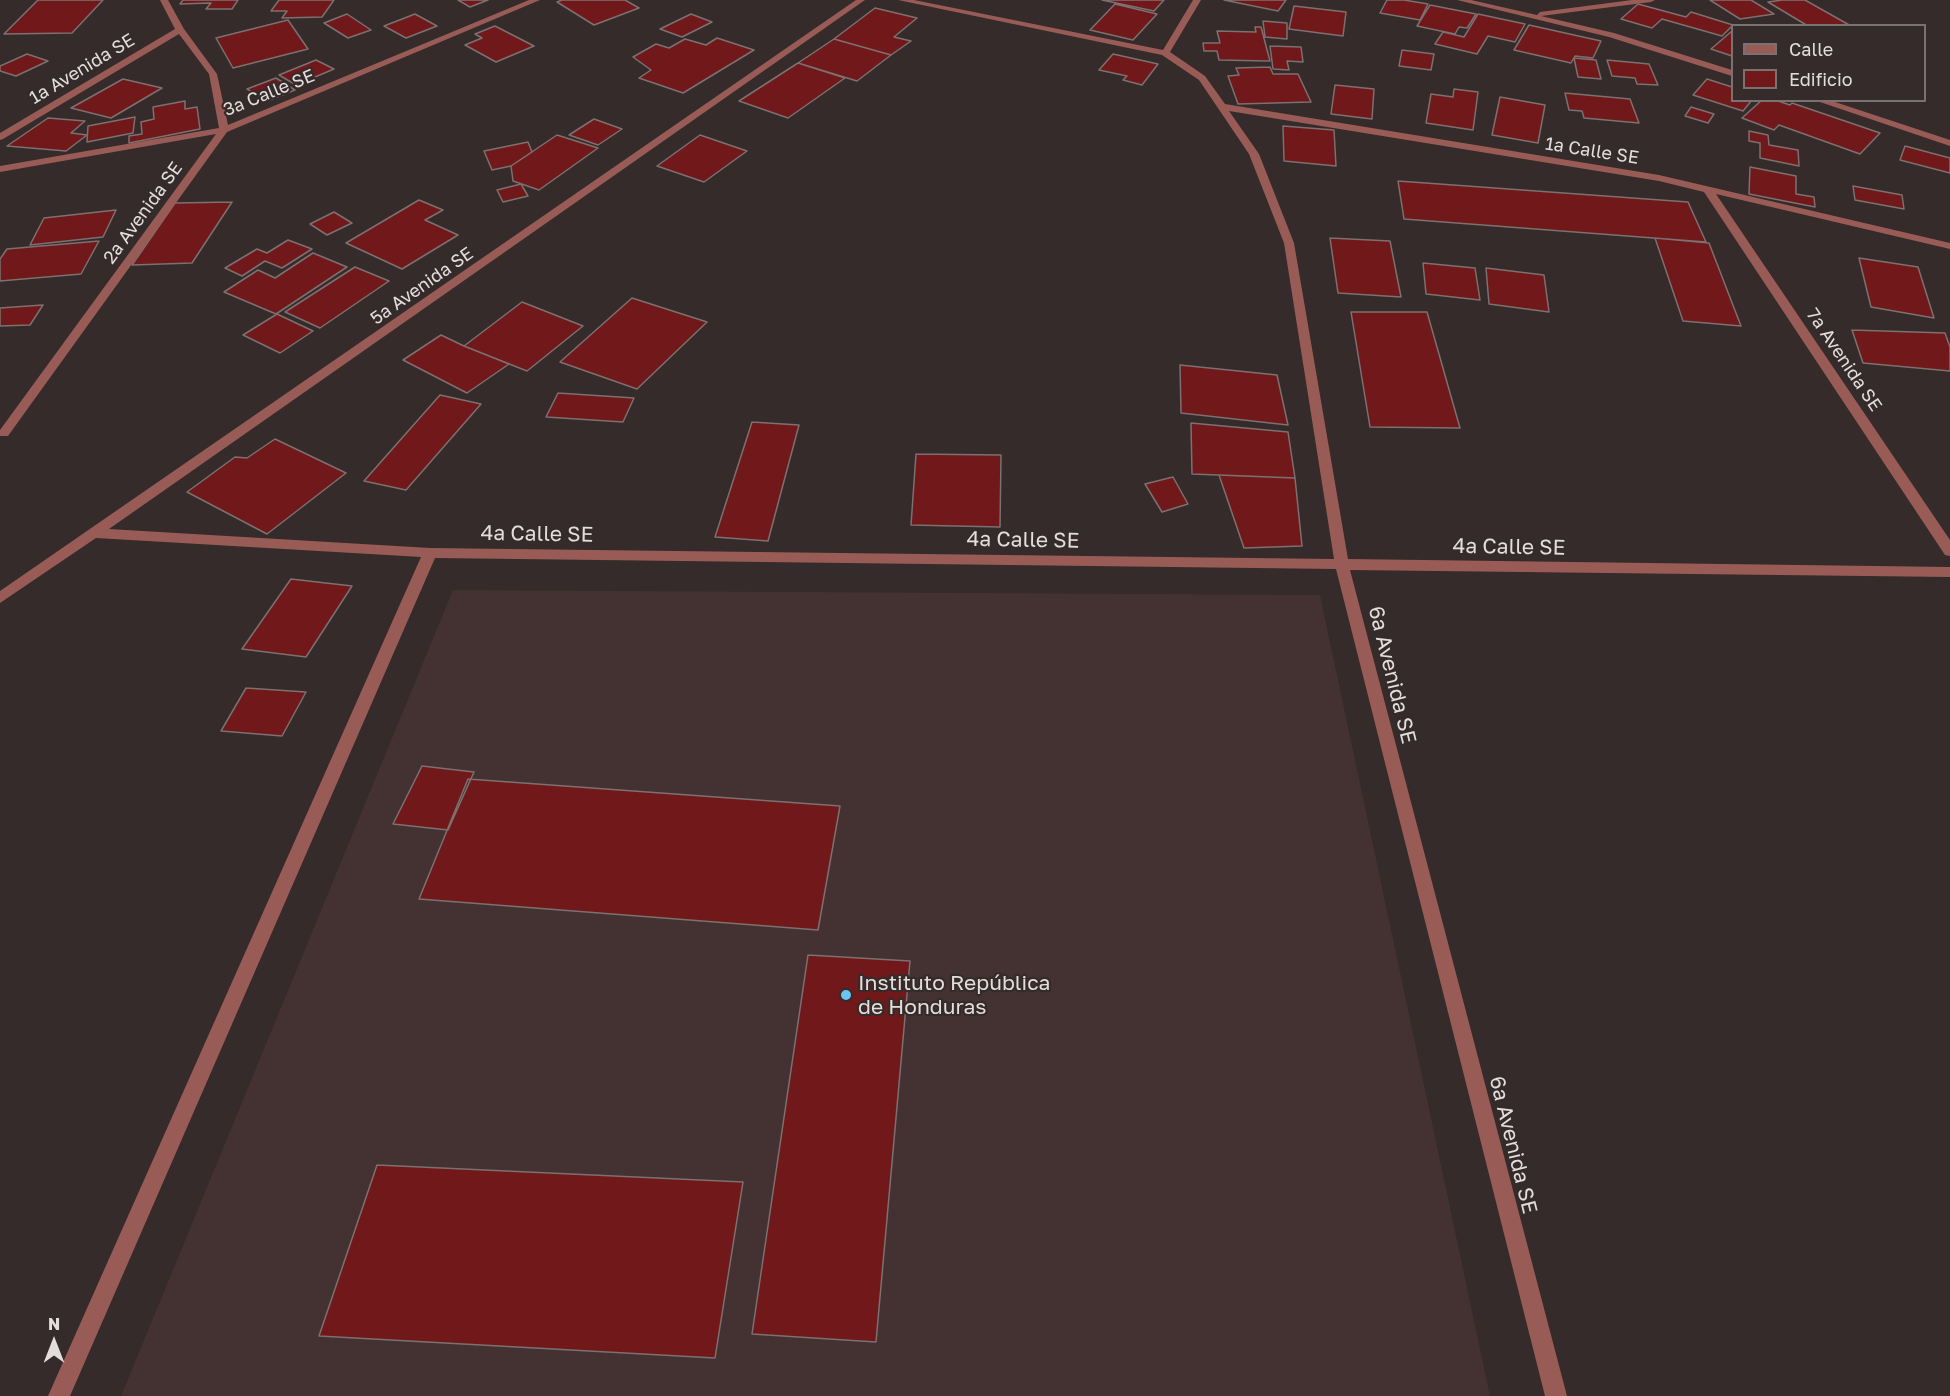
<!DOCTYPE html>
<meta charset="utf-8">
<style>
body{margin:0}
#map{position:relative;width:1950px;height:1396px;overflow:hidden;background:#342b2a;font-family:"Golos Text",sans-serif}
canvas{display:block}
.legend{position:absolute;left:1731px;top:24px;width:195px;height:78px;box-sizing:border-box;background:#342b2a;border:2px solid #7a7271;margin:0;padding:8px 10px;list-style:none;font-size:18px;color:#e3dddc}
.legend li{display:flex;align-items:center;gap:12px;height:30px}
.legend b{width:30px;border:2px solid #7a7271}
.north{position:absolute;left:24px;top:1312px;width:60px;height:60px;-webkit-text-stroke:4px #342b2a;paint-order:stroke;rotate:0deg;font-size:16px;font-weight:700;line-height:24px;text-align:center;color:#e3dddc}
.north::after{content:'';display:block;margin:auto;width:21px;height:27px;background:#e3dddc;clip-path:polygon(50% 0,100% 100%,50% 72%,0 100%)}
</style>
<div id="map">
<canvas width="1950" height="1396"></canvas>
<ul class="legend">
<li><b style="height:8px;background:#995b56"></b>Calle</li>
<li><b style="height:16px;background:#71181a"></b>Edificio</li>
</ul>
<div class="north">N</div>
</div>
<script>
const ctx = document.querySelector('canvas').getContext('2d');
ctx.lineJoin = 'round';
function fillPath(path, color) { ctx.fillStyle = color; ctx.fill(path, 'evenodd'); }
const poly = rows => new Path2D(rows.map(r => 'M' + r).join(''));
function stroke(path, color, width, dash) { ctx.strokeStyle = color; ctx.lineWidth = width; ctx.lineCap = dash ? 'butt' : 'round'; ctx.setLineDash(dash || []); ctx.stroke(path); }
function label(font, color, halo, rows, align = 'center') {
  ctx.font = font + ' "Golos Text",sans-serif'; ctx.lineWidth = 4.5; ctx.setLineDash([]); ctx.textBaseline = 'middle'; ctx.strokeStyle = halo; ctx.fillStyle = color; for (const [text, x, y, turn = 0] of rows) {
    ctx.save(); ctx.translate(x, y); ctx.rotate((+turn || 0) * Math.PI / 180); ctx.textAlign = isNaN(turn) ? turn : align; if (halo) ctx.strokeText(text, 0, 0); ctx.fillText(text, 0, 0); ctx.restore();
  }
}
const built = poly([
 [453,590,1320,595,1490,1396,121,1396]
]);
const building = poly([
 [38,0,103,0,72,33,4,34,38,0],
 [183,0,238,0,232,9,206,9,211,3,180,4,183,0],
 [279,0,334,0,322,17,282,18,287,11,271,11,279,0],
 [458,0,488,0,470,7,458,0],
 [562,0,625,0,639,8,594,25,557,2,562,0],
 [1102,0,1164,0,1154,11,1102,0],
 [1224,0,1286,0,1278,11,1224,0],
 [1387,0,1404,0,1428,4,1420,20,1380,13,1387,0],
 [1710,0,1751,0,1774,14,1740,19,1710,0],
 [1782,0,1805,0,1851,26,1808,26,1768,2,1782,0],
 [1115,4,1157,14,1133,40,1090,30,1115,4],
 [1638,4,1686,17,1691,12,1733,25,1722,36,1662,19,1652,28,1621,19,1638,4],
 [1430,5,1476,14,1467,28,1459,27,1455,34,1417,26,1430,5],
 [1294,6,1346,12,1343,36,1289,29,1294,6],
 [875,8,917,18,894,37,911,41,891,55,834,39,875,8],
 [347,14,371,30,348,38,324,23,347,14],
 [415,14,437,26,406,38,384,26,415,14],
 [691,14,712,22,682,37,660,29,691,14],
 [1478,14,1525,24,1515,42,1488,36,1477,54,1435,44,1443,32,1464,37,1478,14],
 [288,20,308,49,233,68,216,38,288,20],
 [1263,21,1287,23,1287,39,1265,37,1263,21],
 [1529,25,1601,41,1593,58,1575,56,1571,63,1514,50,1529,25],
 [495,26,534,46,496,62,465,45,482,38,475,34,495,26],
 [1255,27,1261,27,1270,61,1219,60,1217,51,1204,51,1203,43,1220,43,1217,31,1256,32,1255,27],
 [1732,31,1732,56,1711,49,1732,31],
 [717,38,754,50,683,93,639,78,651,70,633,57,656,44,669,48,685,39,706,45,717,38],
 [834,39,891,55,857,81,798,63,834,39],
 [1270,46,1301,47,1303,62,1287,61,1289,70,1273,69,1270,46],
 [1402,50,1434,54,1431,70,1399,66,1402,50],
 [27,54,48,61,16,76,0,71,0,66,27,54],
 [1113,54,1158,64,1142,85,1123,80,1127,76,1099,70,1113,54],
 [1574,58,1596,60,1601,79,1578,77,1574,58],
 [316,60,334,69,296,85,279,75,316,60],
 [1607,60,1649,64,1658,85,1637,84,1635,78,1612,76,1607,60],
 [798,63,845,78,788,118,739,101,798,63],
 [1270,67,1273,74,1298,74,1311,102,1238,104,1228,76,1239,75,1236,68,1270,67],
 [276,78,295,90,267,101,247,89,276,78],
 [123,79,162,88,111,118,71,108,123,79],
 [1707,79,1732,87,1732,100,1752,100,1743,111,1693,95,1707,79],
 [1335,85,1374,89,1372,119,1331,114,1335,85],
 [1454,89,1478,92,1473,130,1426,123,1431,94,1453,97,1454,89],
 [1565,93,1630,99,1639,123,1584,118,1582,111,1569,110,1565,93],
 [1500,97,1545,105,1538,143,1492,135,1500,97],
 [1762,100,1775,100,1790,105,1792,103,1880,133,1860,154,1779,125,1774,130,1742,118,1762,100],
 [185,101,185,109,197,107,200,129,129,143,129,136,142,134,141,122,154,119,153,107,185,101],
 [1691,107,1714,114,1708,123,1685,116,1691,107],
 [135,117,133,133,87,142,88,126,135,117],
 [48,118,85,121,71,133,87,135,66,151,7,146,48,118],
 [594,119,622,129,598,145,569,135,594,119],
 [1283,126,1334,130,1336,166,1284,161,1283,126],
 [1749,131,1768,135,1769,145,1798,150,1799,166,1760,158,1760,143,1749,141,1749,131],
 [557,135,598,148,539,190,513,181,511,166,557,135],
 [700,135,747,151,704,182,657,166,700,135],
 [528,142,532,152,511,166,492,170,484,151,528,142],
 [1905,146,1950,158,1950,173,1900,160,1905,146],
 [1750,167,1796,176,1796,194,1814,197,1815,207,1749,194,1750,167],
 [1398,181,1688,202,1706,242,1404,219,1398,181],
 [521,184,528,196,503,202,497,190,521,184],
 [1853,186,1902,195,1904,209,1855,200,1853,186],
 [419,200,443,210,425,220,458,235,402,269,346,243,419,200],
 [232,202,192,263,132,265,175,203,232,202],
 [116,210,103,237,30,245,44,218,116,210],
 [334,212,352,223,327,235,310,224,334,212],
 [1330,238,1390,241,1401,297,1338,293,1330,238],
 [1655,238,1709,243,1741,326,1683,321,1655,238],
 [288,240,312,249,282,268,265,261,242,276,225,268,257,249,267,253,288,240],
 [99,241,81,274,0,281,0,259,7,249,99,241],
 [313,253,347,267,276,314,224,292,258,270,275,278,313,253],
 [1859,258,1918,267,1934,318,1871,307,1859,258],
 [1423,263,1475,268,1480,300,1426,294,1423,263],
 [355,267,389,281,320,328,285,312,355,267],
 [1486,268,1544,275,1549,312,1489,304,1486,268],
 [632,298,707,322,637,389,560,362,632,298],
 [522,302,583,326,527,371,464,346,522,302],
 [43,305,30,325,0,326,0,308,43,305],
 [1351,312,1427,312,1460,428,1370,427,1351,312],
 [277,314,313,331,280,353,243,335,277,314],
 [1852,330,1945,333,1950,347,1950,371,1863,363,1852,330],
 [441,335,464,346,509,364,467,393,403,360,441,335],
 [1180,365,1277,375,1288,425,1181,413,1180,365],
 [558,393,634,398,623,422,546,417,558,393],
 [440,395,481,404,406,490,364,481,440,395],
 [752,422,799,425,768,541,715,537,752,422],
 [1191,423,1288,432,1295,478,1192,474,1191,423],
 [275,439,346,473,267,534,187,492,235,457,247,458,275,439],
 [916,454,1001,455,1000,527,911,525,916,454],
 [1219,475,1295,478,1302,546,1244,548,1219,475],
 [1173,477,1188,504,1162,512,1145,484,1173,477],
 [291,579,352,586,306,657,242,649,291,579],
 [246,688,306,692,282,736,221,731,246,688],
 [422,766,474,772,448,830,393,824,422,766],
 [468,779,840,806,818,930,419,899,468,779],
 [808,955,910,961,876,1342,752,1334,808,955],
 [377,1165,743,1182,715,1358,319,1336,377,1165]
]);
const minor = poly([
 [160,0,168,0,184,29,217,74,228,125,529,0,540,0,227,132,8,436,0,436,0,430,216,134,0,172,0,166,219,128,209,74,179,34,3,139,0,140,0,133,175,29,160,0],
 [856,0,865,0,109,529,430,548,1334,559,1284,243,1249,154,1199,80,1162,55,898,0,914,0,1163,50,1193,0,1201,0,1170,52,1205,76,1225,104,1659,175,1950,243,1950,249,1716,194,1950,540,1950,556,1945,555,1704,192,1659,181,1229,111,1259,154,1294,243,1348,559,1950,567,1950,577,1350,570,1567,1396,1545,1396,1336,569,435,558,70,1396,48,1396,421,557,96,538,0,603,0,591,856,0],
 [1457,0,1471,0,1537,15,1540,12,1632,0,1655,0,1651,2,1541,16,1614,33,1732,70,1732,76,1609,37,1457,0],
 [1814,100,1829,100,1950,140,1950,146,1814,100]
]);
const markers = [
 [846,995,6,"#6cc3f2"]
];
const farStreetnames = [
 ["1a Avenida SE",82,69,-31],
 ["3a Calle SE",269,93,-22],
 ["1a Calle SE",1592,151,9],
 ["2a Avenida SE",143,213,-54],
 ["5a Avenida SE",422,286,-35],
 ["7a Avenida SE",1844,360,56]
];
const streetNames = [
 ["4a Calle SE",537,534,1],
 ["4a Calle SE",1023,540,1],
 ["4a Calle SE",1509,547,1],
 ["6a Avenida SE",1392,675,76],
 ["6a Avenida SE",1513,1145,76]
];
const poiNames = [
 ["Instituto República",858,983],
 ["de Honduras",858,1007]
];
fillPath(built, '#433231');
fillPath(building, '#71181a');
stroke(building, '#7c7170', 1.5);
fillPath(minor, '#995b56');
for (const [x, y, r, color] of markers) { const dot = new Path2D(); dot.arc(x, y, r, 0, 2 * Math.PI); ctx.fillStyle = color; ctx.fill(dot); stroke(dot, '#342b2a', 2); }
label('18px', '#e3dddc', '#342b2a', farStreetnames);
label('21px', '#e3dddc', '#342b2a', streetNames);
label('21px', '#e3dddc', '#342b2a', poiNames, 'left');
</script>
